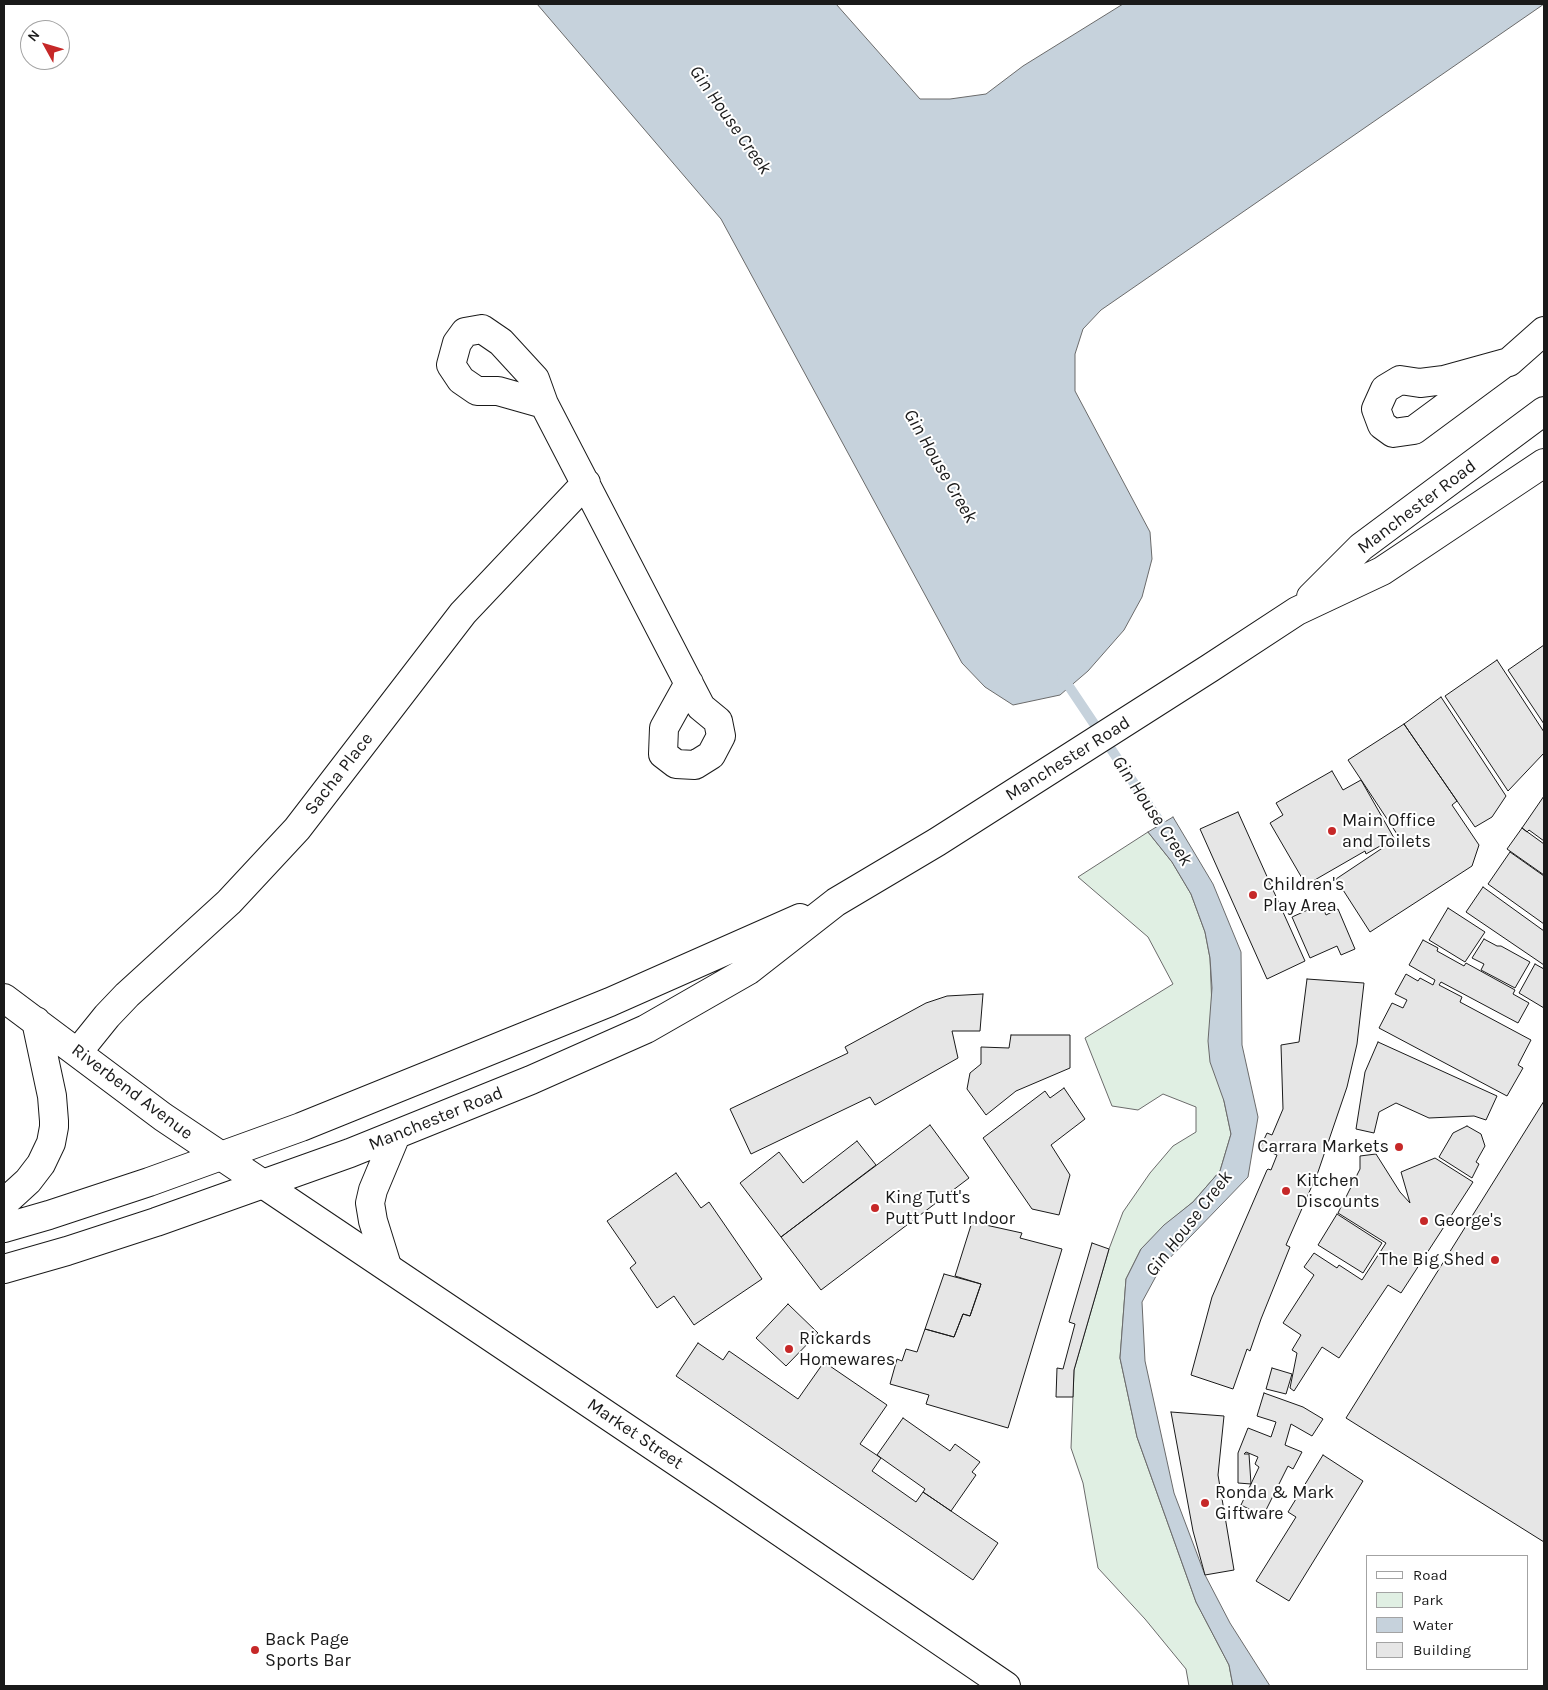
<!DOCTYPE html>
<style>
body{margin:0}
#map{position:relative;width:1548px;height:1690px;overflow:hidden;background:#fff;font-family:Karla,sans-serif}
canvas{display:block}
.frame{position:absolute;inset:0;border:5px solid #1a1a1a;pointer-events:none}
.legend{position:absolute;left:1366px;top:1555px;width:162px;height:115px;box-sizing:border-box;background:#fff;border:1px solid #a3a3a3;margin:0;padding:6px 9px;list-style:none;font-size:15px;color:#1a1a1a}
.legend li{display:flex;align-items:center;gap:10px;height:25px}
.legend b{width:25px;border:1px solid #a3a3a3}
.north{position:absolute;left:20px;top:20px;width:50px;height:50px;box-sizing:border-box;background:#fff;border:1px solid #a3a3a3;border-radius:50%;rotate:309deg;font-size:14px;font-weight:700;line-height:20px;text-align:center;color:#1a1a1a}
.north::after{content:'';display:block;margin:auto;width:18px;height:22px;background:#c62828;clip-path:polygon(50% 0,100% 100%,50% 72%,0 100%)}
</style>
<div id="map">
<canvas width="1548" height="1690"></canvas>
<div class="frame"></div>
<ul class="legend">
<li><b style="height:6px;background:#fff"></b>Road</li>
<li><b style="height:14px;background:#e0efe3"></b>Park</li>
<li><b style="height:14px;background:#c6d2dc"></b>Water</li>
<li><b style="height:14px;background:#e6e6e6"></b>Building</li>
</ul>
<div class="north">N</div>
</div>
<script>
const ctx = document.querySelector('canvas').getContext('2d');
ctx.lineJoin = 'round';
function fillPath(path, color) { ctx.fillStyle = color; ctx.fill(path, 'evenodd'); }
const poly = rows => new Path2D(rows.map(r => 'M' + r).join(''));
function stroke(path, color, width, dash) { ctx.strokeStyle = color; ctx.lineWidth = width; ctx.lineCap = dash ? 'butt' : 'round'; ctx.setLineDash(dash || []); ctx.stroke(path); }
function label(font, color, halo, rows, align = 'center') {
  ctx.font = font + ' Karla,sans-serif'; ctx.lineWidth = 4; ctx.setLineDash([]); ctx.textBaseline = 'middle'; ctx.strokeStyle = halo; ctx.fillStyle = color; for (const [text, x, y, turn = 0] of rows) {
    ctx.save(); ctx.translate(x, y); ctx.rotate((+turn || 0) * Math.PI / 180); ctx.textAlign = isNaN(turn) ? turn : align; if (halo) ctx.strokeText(text, 0, 0); ctx.fillText(text, 0, 0); ctx.restore();
  }
}
const green = poly([
 [1148,832,1172,862,1191,894,1205,932,1210,958,1212,1008,1224,1101,1231,1134,1220,1171,1193,1202,1165,1225,1141,1249,1126,1279,1120,1358,1137,1437,1196,1602,1229,1665,1233,1686,1189,1686,1186,1669,1145,1619,1098,1568,1083,1483,1071,1448,1074,1370,1109,1249,1123,1212,1150,1173,1173,1146,1196,1132,1196,1107,1163,1094,1138,1110,1112,1106,1085,1038,1173,984,1148,937,1078,877,1148,832]
]);
const water = poly([
 [537,4,836,4,920,99,950,99,986,94,1023,66,1123,4,1544,4,1101,310,1083,329,1075,354,1075,391,1150,532,1152,559,1142,597,1124,630,1088,671,1060,695,1013,705,985,687,962,663,721,219,537,4],
 [1173,817,1213,884,1241,952,1242,1045,1258,1117,1248,1177,1161,1267,1142,1302,1145,1361,1174,1493,1205,1575,1230,1623,1270,1686,1233,1686,1229,1665,1196,1602,1137,1437,1120,1358,1126,1279,1141,1249,1164,1225,1193,1202,1220,1171,1231,1134,1224,1101,1210,1062,1208,1041,1212,988,1210,958,1205,932,1191,894,1172,862,1148,832,1173,817]
]);
const stream = poly([
 [1062,676,1168,834]
]);
const building = poly([
 [1544,645,1544,724,1508,670,1544,645],
 [1497,660,1544,732,1544,753,1508,791,1445,696,1497,660],
 [1441,697,1506,796,1492,817,1475,827,1404,724,1441,697],
 [1404,724,1457,801,1452,805,1479,845,1472,866,1370,932,1336,879,1399,837,1348,760,1404,724],
 [1332,771,1343,790,1361,780,1394,838,1366,854,1365,851,1306,885,1270,823,1283,815,1276,803,1332,771],
 [1544,796,1544,841,1529,830,1527,832,1522,828,1544,796],
 [1238,812,1305,961,1267,979,1200,829,1238,812],
 [1522,828,1544,844,1544,875,1507,849,1522,828],
 [1510,852,1544,876,1544,924,1488,884,1510,852],
 [1483,887,1544,931,1544,965,1466,912,1483,887],
 [1321,904,1326,915,1338,909,1355,949,1341,955,1337,946,1310,958,1292,917,1321,904],
 [1448,908,1485,932,1465,962,1429,940,1448,908],
 [1484,939,1497,946,1501,946,1530,962,1515,988,1481,970,1484,964,1472,958,1484,939],
 [1423,940,1438,948,1437,951,1464,966,1466,963,1515,990,1513,994,1529,1003,1518,1023,1441,982,1439,985,1462,997,1460,1002,1531,1040,1518,1065,1523,1068,1507,1096,1379,1028,1392,1003,1403,1008,1407,1000,1395,994,1406,974,1418,981,1420,978,1433,985,1435,980,1409,965,1423,940],
 [1535,964,1544,969,1544,1008,1519,993,1535,964],
 [1307,979,1364,983,1357,1044,1347,1087,1318,1172,1286,1245,1290,1247,1261,1319,1250,1351,1247,1349,1233,1389,1191,1375,1212,1297,1267,1170,1268,1169,1271,1170,1277,1155,1260,1148,1267,1133,1272,1135,1283,1109,1281,1045,1299,1042,1307,979],
 [983,994,980,1031,952,1031,958,1058,875,1105,870,1097,751,1154,730,1109,848,1053,845,1047,926,1003,947,996,983,994],
 [1011,1035,1070,1035,1070,1068,1016,1091,986,1115,967,1089,970,1073,981,1064,981,1047,1009,1048,1011,1035],
 [1378,1042,1497,1096,1486,1120,1474,1116,1429,1118,1396,1103,1379,1112,1374,1133,1356,1129,1365,1072,1378,1042],
 [1064,1088,1085,1119,1051,1145,1070,1175,1059,1215,1032,1209,983,1138,1045,1091,1050,1098,1064,1088],
 [1544,1101,1544,1542,1346,1418,1544,1101],
 [930,1125,969,1178,821,1290,781,1237,930,1125],
 [1467,1126,1481,1134,1485,1146,1476,1162,1479,1164,1472,1178,1439,1157,1453,1133,1467,1126],
 [857,1141,876,1165,781,1237,740,1183,779,1152,803,1183,857,1141],
 [1376,1154,1400,1192,1410,1203,1401,1172,1435,1158,1473,1182,1401,1293,1388,1285,1339,1358,1322,1347,1294,1391,1290,1388,1297,1353,1292,1350,1301,1335,1283,1323,1314,1275,1304,1267,1314,1253,1337,1268,1339,1265,1362,1280,1386,1243,1338,1213,1360,1169,1360,1156,1376,1154],
 [676,1173,701,1208,709,1202,762,1279,694,1325,674,1296,657,1308,630,1268,636,1263,607,1221,676,1173],
 [1337,1214,1382,1243,1363,1273,1318,1245,1337,1214],
 [972,1222,1022,1233,1020,1238,1062,1249,1008,1428,926,1404,929,1395,890,1384,897,1359,902,1361,906,1349,917,1352,925,1329,954,1337,963,1314,970,1316,981,1284,955,1276,972,1222],
 [1092,1243,1109,1249,1074,1370,1073,1397,1056,1397,1057,1368,1063,1369,1075,1324,1069,1322,1092,1243],
 [944,1274,981,1284,970,1316,963,1314,954,1337,925,1329,944,1274],
 [788,1304,818,1333,786,1366,756,1338,788,1304],
 [698,1343,723,1360,729,1351,798,1399,824,1362,887,1405,860,1444,881,1458,872,1471,916,1502,923,1492,998,1543,973,1580,676,1376,698,1343],
 [1272,1368,1292,1374,1286,1394,1266,1389,1272,1368],
 [1264,1393,1303,1407,1323,1419,1312,1436,1291,1424,1285,1445,1302,1452,1293,1469,1288,1466,1263,1516,1241,1505,1259,1467,1255,1464,1258,1457,1246,1452,1244,1454,1249,1454,1251,1484,1238,1483,1238,1453,1248,1428,1271,1437,1276,1422,1257,1416,1264,1393],
 [1171,1412,1224,1416,1218,1475,1234,1570,1205,1575,1193,1531,1171,1412],
 [903,1418,950,1451,955,1444,980,1462,972,1472,976,1475,951,1511,923,1492,925,1489,877,1455,903,1418],
 [1323,1455,1363,1481,1289,1601,1256,1581,1296,1517,1288,1512,1323,1455]
]);
const minor = poly([
 [482,329,501,342,535,379,544,404,498,391,477,391,461,380,451,365,457,343,465,332,482,329],
 [1502,365,1414,430,1393,433,1382,425,1376,409,1385,389,1400,380,1420,383,1444,380,1509,362,1544,331],
 [544,404,701,707,718,721,721,736,711,755,695,765,676,764,663,754,664,728,689,683],
 [78,1052,107,1016,127,995,229,902,297,829,463,613,586,483],
 [263,1184,723,1493,1006,1686]
]);
const tertiary = poly([
 [1311,597,1361,547,1544,411],
 [4,998,163,1117,263,1184],
 [4,1203,28,1181,41,1164,51,1143,54,1127,54,1121,52,1096,36,1021],
 [4,1228,49,1215,149,1182,301,1127,610,1002,800,918],
 [387,1266,373,1221,370,1203,373,1190,396,1135],
 [4,1269,67,1251,156,1222,350,1153,531,1080,646,1029,749,970,836,902,937,842,1210,668,1297,611,1382,571,1544,463]
]);
const markers = [
 [1332,831,5,"#c62828"],
 [1253,895,5,"#c62828"],
 [1399,1147,5,"#c62828"],
 [1286,1191,5,"#c62828"],
 [875,1208,5,"#c62828"],
 [1424,1221,5,"#c62828"],
 [1495,1260,5,"#c62828"],
 [789,1349,5,"#c62828"],
 [1205,1503,5,"#c62828"],
 [255,1650,5,"#c62828"]
];
const streetNames = [
 ["Manchester Road",1417,507,-37],
 ["Manchester Road",1068,759,-32],
 ["Sacha Place",339,774,-52],
 ["Riverbend Avenue",132,1092,37],
 ["Manchester Road",436,1119,-22],
 ["Market Street",635,1434,34]
];
const poiNames = [
 ["Main Office",1342,821],
 ["and Toilets",1342,842],
 ["Children's",1263,885],
 ["Play Area",1263,906],
 ["Carrara Markets",1389,1147,"right"],
 ["Kitchen",1296,1181],
 ["Discounts",1296,1202],
 ["King Tutt's",885,1198],
 ["Putt Putt Indoor",885,1219],
 ["George's",1434,1221],
 ["The Big Shed",1485,1260,"right"],
 ["Rickards",799,1339],
 ["Homewares",799,1360],
 ["Ronda & Mark",1215,1493],
 ["Giftware",1215,1514],
 ["Back Page",265,1640],
 ["Sports Bar",265,1661]
];
const waterNames = [
 ["Gin House Creek",730,120,55],
 ["Gin House Creek",940,466,60],
 ["Gin House Creek",1152,811,56],
 ["Gin House Creek",1189,1224,-52]
];
fillPath(green, '#e0efe3');
stroke(green, '#6a6a6a', 1);
fillPath(water, '#c6d2dc');
stroke(water, '#6a6a6a', 1);
stroke(stream, '#c6d2dc', 10);
fillPath(building, '#e6e6e6');
stroke(building, '#1a1a1a', 1);
stroke(minor, '#1a1a1a', 30);
stroke(tertiary, '#1a1a1a', 30);
stroke(minor, '#fff', 28);
stroke(tertiary, '#fff', 28);
for (const [x, y, r, color] of markers) { const dot = new Path2D(); dot.arc(x, y, r, 0, 2 * Math.PI); ctx.fillStyle = color; ctx.fill(dot); stroke(dot, '#fff', 2); }
label('18px', '#1a1a1a', '#fff', streetNames);
label('18px', '#1a1a1a', '#fff', poiNames, 'left');
label('italic 19px', '#1a1a1a', '#fff', waterNames);
</script>
